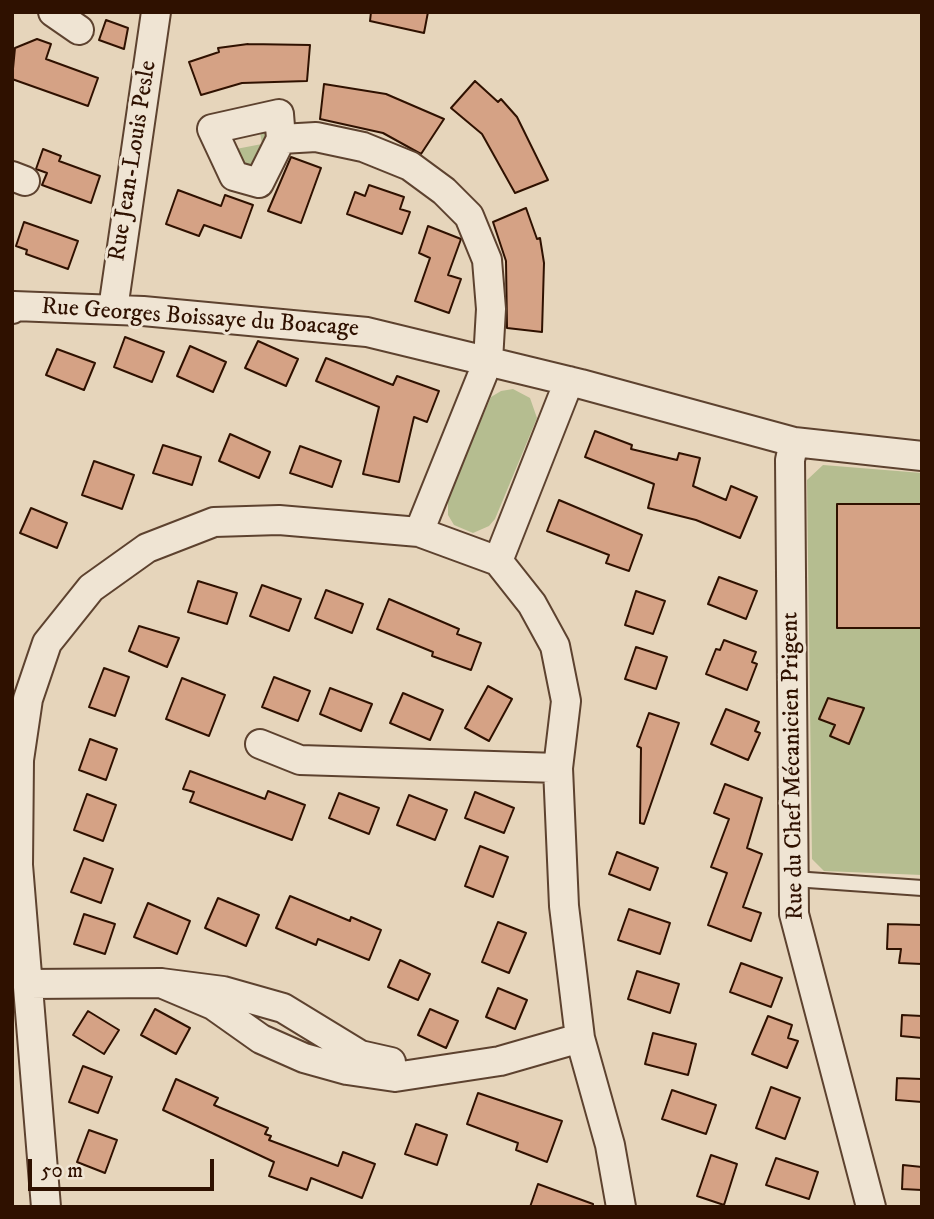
<!DOCTYPE html>
<meta charset="utf-8">
<style>
body{margin:0}
#map{position:relative;width:934px;height:1219px;overflow:hidden;background:#e6d5bb;font-family:"IM FELL DW Pica",serif}
canvas{display:block}
.frame{position:absolute;inset:0;border:14px solid #2f1100;pointer-events:none}
.scale{position:absolute;left:28px;top:1159px;width:186px;height:32px;box-sizing:border-box;border:4px solid #2f1100;border-top:0;padding-left:9px;font-size:21px;line-height:24px;white-space:nowrap;color:#2f1100;-webkit-text-stroke:5px #efe4d3;paint-order:stroke}
</style>
<div id="map">
<canvas width="934" height="1219"></canvas>
<div class="frame"></div>
<div class="scale">50 m</div>
</div>
<script>
const ctx = document.querySelector('canvas').getContext('2d');
ctx.lineJoin = 'round';
function fillPath(path, color) { ctx.fillStyle = color; ctx.fill(path, 'evenodd'); }
const poly = rows => new Path2D(rows.map(r => 'M' + r).join(''));
function stroke(path, color, width, dash) { ctx.strokeStyle = color; ctx.lineWidth = width; ctx.lineCap = dash ? 'butt' : 'round'; ctx.setLineDash(dash || []); ctx.stroke(path); }
function label(font, color, halo, rows, align = 'center') {
  ctx.font = font + ' "IM FELL DW Pica",serif'; ctx.lineWidth = 6; ctx.setLineDash([]); ctx.textBaseline = 'middle'; ctx.strokeStyle = halo; ctx.fillStyle = color; for (const [text, x, y, turn = 0] of rows) {
    ctx.save(); ctx.translate(x, y); ctx.rotate((+turn || 0) * Math.PI / 180); ctx.textAlign = isNaN(turn) ? turn : align; if (halo) ctx.strokeText(text, 0, 0); ctx.fillText(text, 0, 0); ctx.restore();
  }
}
const green = poly([
 [259,126,266,129,268,138,252,166,244,165,240,163,229,133,236,149,262,144],
 [513,389,530,398,537,418,495,519,489,526,473,533,454,525,448,515,448,497,491,397,501,391],
 [823,465,922,473,922,875,824,871,812,859,807,480]
]);
const building = poly([
 [371,12,428,12,424,33,370,21,371,12],
 [106,20,128,28,124,49,99,40,106,20],
 [37,39,51,44,46,59,98,78,88,106,12,79,15,48,37,39],
 [248,44,310,45,307,81,242,83,201,95,189,62,219,52,218,48,248,44],
 [475,81,498,102,501,99,517,117,548,180,515,193,482,134,451,108,475,81],
 [324,84,386,94,444,119,421,154,383,133,320,119,324,84],
 [43,149,61,156,59,161,100,176,91,203,42,185,47,173,36,169,43,149],
 [291,157,321,168,301,223,268,211,291,157],
 [369,185,404,197,400,209,410,212,402,234,347,214,355,192,365,196,369,185],
 [178,190,221,206,225,195,253,205,241,238,204,225,199,236,166,224,178,190],
 [526,208,537,239,540,238,544,263,542,332,507,328,506,261,493,222,526,208],
 [24,222,78,241,68,269,26,254,27,250,16,246,24,222],
 [428,226,461,239,448,275,461,279,449,313,415,301,430,258,419,253,428,226],
 [125,337,164,352,152,382,114,367,125,337],
 [258,341,298,359,286,386,245,368,258,341],
 [190,346,226,362,213,392,177,376,190,346],
 [57,349,95,363,84,390,46,375,57,349],
 [326,358,393,385,397,376,439,391,427,422,414,417,399,482,363,474,379,407,316,381,326,358],
 [595,431,632,445,631,449,677,460,679,453,700,458,693,486,726,500,731,486,757,497,740,538,696,520,648,508,654,484,585,457,595,431],
 [230,434,270,452,259,478,219,461,230,434],
 [163,445,201,457,192,485,153,473,163,445],
 [300,446,341,461,332,487,290,473,300,446],
 [94,461,134,475,122,509,82,495,94,461],
 [559,500,642,535,629,571,606,563,609,555,547,531,559,500],
 [837,504,922,504,922,628,837,628,837,504],
 [31,508,67,523,57,548,20,533,31,508],
 [719,577,757,591,746,619,708,604,719,577],
 [198,581,237,593,227,624,188,612,198,581],
 [262,585,301,599,289,631,250,616,262,585],
 [326,590,363,604,352,633,315,618,326,590],
 [636,591,665,601,653,634,625,625,636,591],
 [389,599,459,629,457,634,481,643,471,670,432,656,433,652,377,629,389,599],
 [139,626,179,638,167,667,129,651,139,626],
 [724,640,756,652,752,662,757,664,747,690,706,674,716,649,720,650,724,640],
 [636,647,667,657,656,689,625,679,636,647],
 [104,668,129,677,115,716,89,707,104,668],
 [274,677,310,691,298,721,262,707,274,677],
 [182,678,225,695,209,736,166,719,182,678],
 [488,686,512,699,489,741,465,728,488,686],
 [330,688,372,704,361,731,320,714,330,688],
 [403,693,443,710,430,740,390,723,403,693],
 [828,698,864,708,849,744,830,736,835,725,819,719,828,698],
 [726,709,759,722,755,731,760,733,748,760,711,744,726,709],
 [649,713,679,723,644,824,640,823,641,748,637,746,649,713],
 [90,739,117,749,106,780,79,770,90,739],
 [190,771,265,799,268,791,305,805,292,840,190,802,194,792,183,789,190,771],
 [725,784,762,798,747,848,762,854,743,907,761,913,751,941,708,925,727,873,711,867,729,819,714,813,725,784],
 [475,792,514,808,504,833,465,818,475,792],
 [339,793,379,808,369,834,329,818,339,793],
 [87,794,116,805,103,841,74,830,87,794],
 [409,795,447,810,435,840,397,825,409,795],
 [480,846,508,857,493,897,465,886,480,846],
 [617,852,658,868,650,890,609,874,617,852],
 [84,858,113,869,101,903,71,892,84,858],
 [290,896,350,921,351,917,381,930,369,960,318,939,316,945,276,928,290,896],
 [218,898,259,915,246,946,205,928,218,898],
 [148,903,190,921,177,954,134,937,148,903],
 [629,909,670,923,660,954,618,940,629,909],
 [84,914,115,924,105,954,74,944,84,914],
 [498,922,526,933,509,973,482,962,498,922],
 [888,924,922,925,922,964,899,963,901,949,887,949,888,924],
 [400,960,430,974,418,1000,388,987,400,960],
 [741,963,782,978,771,1007,730,992,741,963],
 [637,971,679,984,670,1013,628,999,637,971],
 [498,988,527,1000,515,1029,486,1017,498,988],
 [155,1009,190,1028,176,1054,141,1035,155,1009],
 [430,1009,458,1021,446,1048,418,1035,430,1009],
 [88,1011,119,1030,104,1054,73,1035,88,1011],
 [902,1015,922,1016,922,1038,901,1036,902,1015],
 [768,1016,792,1025,788,1038,798,1041,787,1068,752,1054,768,1016],
 [653,1033,696,1044,688,1075,645,1064,653,1033],
 [83,1066,112,1077,98,1113,69,1102,83,1066],
 [897,1078,922,1079,922,1102,896,1100,897,1078],
 [176,1079,218,1098,214,1105,268,1128,265,1134,271,1136,269,1140,338,1166,343,1152,375,1164,362,1198,311,1178,307,1190,269,1176,274,1162,163,1110,176,1079],
 [771,1087,800,1098,785,1139,756,1128,771,1087],
 [672,1090,716,1105,706,1134,662,1119,672,1090],
 [478,1093,562,1121,547,1162,516,1150,518,1143,467,1124,478,1093],
 [416,1124,447,1135,437,1165,405,1154,416,1124],
 [89,1130,117,1140,105,1173,77,1162,89,1130],
 [711,1155,737,1164,724,1205,697,1196,711,1155],
 [776,1158,818,1172,809,1199,766,1185,776,1158],
 [903,1165,922,1167,922,1190,902,1189,903,1165],
 [538,1184,593,1204,593,1207,530,1207,538,1184]
]);
const service = poly([
 [794,879,922,888]
]);
const minor = poly([
 [53,12,79,30],
 [281,139,259,183,234,176,212,129,279,114,281,139,316,137,363,147,410,166,444,191,469,216,487,260,491,309,488,361,419,532],
 [12,176,25,181],
 [12,309,14,306,143,311,367,332,581,384,794,442,922,456],
 [113,309,156,12],
 [794,442,790,460,794,914,871,1207],
 [498,561,532,604,555,646,566,701,558,768,564,906,580,1038,610,1145,621,1207],
 [498,561,569,381],
 [260,744,300,760,558,768],
 [161,983,213,1005,261,1039,304,1058,347,1070,395,1077,500,1061,580,1038],
 [29,984,161,983,223,991,283,1008,360,1055,391,1062],
 [46,1207,18,865,19,760,28,699,47,643,91,588,147,548,214,522,279,520,419,532,498,561]
]);
const streetNames = [
 ["Rue Jean-Louis Pesle",134,161,-81],
 ["Rue Georges Boissaye du Boacage",200,319,4],
 ["Rue du Chef Mécanicien Prigent",794,766,-91]
];
fillPath(green, '#b5bd90');
fillPath(building, '#d5a285');
stroke(building, '#2f1100', 2);
stroke(service, '#5d422f', 18);
stroke(minor, '#5d422f', 32);
stroke(service, '#efe4d3', 14);
stroke(minor, '#efe4d3', 28);
label('24px', '#2f1100', '#efe4d3', streetNames);
</script>
